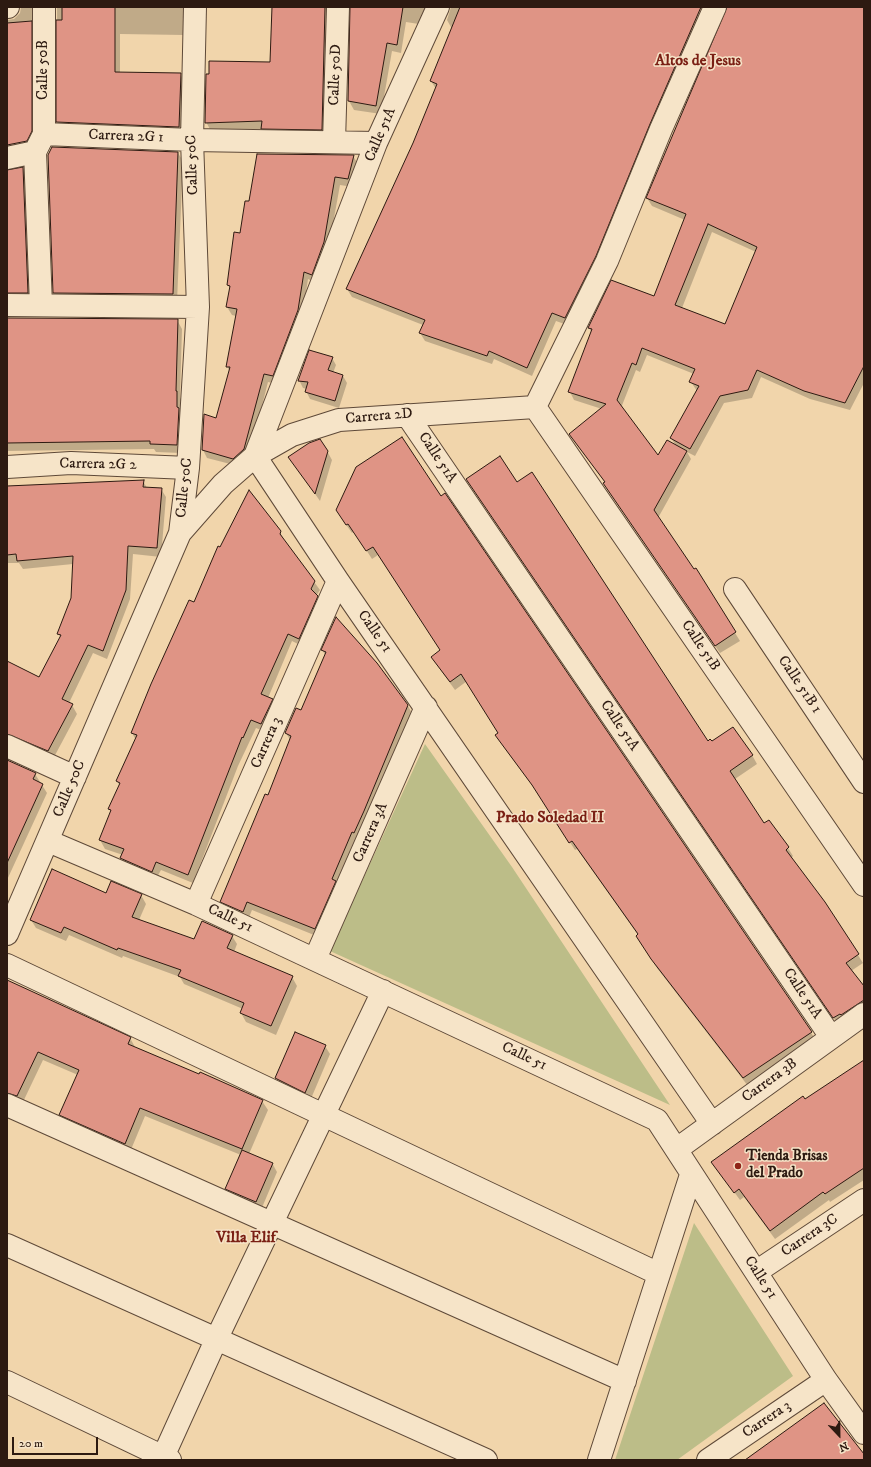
<!DOCTYPE html>
<style>
body{margin:0}
#map{position:relative;width:871px;height:1467px;overflow:hidden;background:#f1d5ab;font-family:"IM FELL DW Pica",serif}
canvas{display:block}
.frame{position:absolute;inset:0;border:8px solid #2d1a11;pointer-events:none}
.north{position:absolute;left:819px;top:1415px;width:40px;height:40px;-webkit-text-stroke:3px #f6e4c8;paint-order:stroke;rotate:158deg;font-size:11px;font-weight:700;line-height:16px;text-align:center;color:#2d1a11}
.north::after{content:'';display:block;margin:auto;width:14px;height:18px;background:#2d1a11;clip-path:polygon(50% 0,100% 100%,50% 72%,0 100%)}
.scale{position:absolute;left:12px;top:1437px;width:86px;height:18px;box-sizing:border-box;border:2px solid #2d1a11;border-top:0;padding-left:5px;font-size:12px;line-height:14px;white-space:nowrap;color:#2d1a11;-webkit-text-stroke:3px #f6e4c8;paint-order:stroke}
</style>
<div id="map">
<canvas width="871" height="1467"></canvas>
<div class="frame"></div>
<div class="north">N</div>
<div class="scale">20 m</div>
</div>
<script>
const ctx = document.querySelector('canvas').getContext('2d');
ctx.lineJoin = 'round';
function fillPath(path, color) { ctx.fillStyle = color; ctx.fill(path, 'evenodd'); }
const poly = rows => new Path2D(rows.map(r => 'M' + r).join(''));
function stroke(path, color, width, dash) { ctx.strokeStyle = color; ctx.lineWidth = width; ctx.lineCap = dash ? 'butt' : 'round'; ctx.setLineDash(dash || []); ctx.stroke(path); }
function label(font, color, halo, rows, align = 'center') {
  ctx.font = font + ' "IM FELL DW Pica",serif'; ctx.lineWidth = 3; ctx.setLineDash([]); ctx.textBaseline = 'middle'; ctx.strokeStyle = halo; ctx.fillStyle = color; for (const [text, x, y, turn = 0] of rows) {
    ctx.save(); ctx.translate(x, y); ctx.rotate((+turn || 0) * Math.PI / 180); ctx.textAlign = isNaN(turn) ? turn : align; if (halo) ctx.strokeText(text, 0, 0); ctx.fillText(text, 0, 0); ctx.restore();
  }
}
const green = poly([
 [425,744,512,867,670,1105,330,951],
 [694,1223,793,1376,677,1460,615,1460]
]);
const shadow = poly([
 [21,7,40,7,36,140,7,156,7,20,14,19,20,13],
 [57,7,183,7,183,35,120,34,120,73,180,74,185,83,183,135,62,130,58,122],
 [273,7,334,7,326,138,266,137,262,129,211,131,206,122,271,63],
 [351,7,434,7,425,25,406,22,401,53,392,51,381,114,354,110,349,101],
 [451,7,708,7,570,326,556,321,532,376,494,359,492,364,425,341,420,333,423,325,352,297,347,289,414,144,436,89,431,81,452,29,447,20],
 [740,7,864,7,864,383,850,410,810,399,761,377,752,398,724,403,695,456,687,452,691,459,658,518,694,570,696,569,740,641,720,653,609,492,604,484,606,483,570,434,602,409,574,400,570,392,592,333,589,328,654,297,685,220,652,206,647,198],
 [712,232,756,252,725,325,682,308],
 [647,355,694,374,691,382,697,391,671,438,676,446,659,457,621,408,636,370,640,372],
 [178,153,183,161,177,302,59,301,54,293],
 [353,156,358,164,353,187,340,185,328,251,316,283,308,279,302,319,277,384,268,382,249,457,238,466,207,458,203,450,217,419,230,372,227,366,236,316,232,315,227,307,230,289,228,285,250,202],
 [23,168,27,177,32,301,7,302,7,171],
 [7,319,177,320,182,329,180,398,182,400,181,453,156,452,154,449,7,451],
 [332,358,336,365,333,373,343,376,347,383,339,408,310,399,306,391,307,389,303,388,299,380],
 [327,451,332,460,320,501,290,458],
 [143,481,147,488,161,489,166,497,161,557,133,554,130,599,107,659,93,653,69,703,72,705,77,714,53,759,7,743,7,662,40,679,61,637,58,634,72,599,73,564,23,569,19,563,7,563,7,487],
 [517,483,707,742,752,755,757,764,735,779,764,824,769,821,788,848,793,856,791,858,824,902,863,963,851,971,864,988,864,1011,839,1026,472,488],
 [441,498,816,1040,748,1086,657,968,642,944,638,935,577,849,575,850,538,793,501,743,496,735,499,733,467,681,455,690,437,665,432,657,441,650,378,555,372,559,354,531,352,533,342,519],
 [280,532,285,542,320,590,316,596,322,605,304,647,292,641,268,698,272,700,277,708,266,732,256,728,238,766,193,883,161,870,156,879,126,867,122,858,123,855,105,849,100,840,111,812,109,809,120,786,117,781,136,740,132,733,220,548],
 [336,619,408,706,413,715,319,937,252,910,248,920,227,910,222,902,268,796,290,740,286,733,301,712,326,656,322,650],
 [7,760,35,774,47,793,7,880],
 [106,894,141,895,146,904,139,920,194,941,232,936,237,944,234,952,292,977,297,986,276,1035,246,1022,241,1013,243,1009,184,984,180,977,123,956,122,958,69,935,66,941,36,928,31,920],
 [7,987,130,1038,135,1047,262,1101,268,1110,249,1154,272,1163,277,1172,261,1210,231,1197,226,1189,241,1155,145,1116,130,1152,66,1123,61,1115,78,1075,43,1060,22,1104,7,1100],
 [325,1046,330,1054,310,1101,281,1087,276,1078],
 [864,1061,864,1180,830,1202,829,1200,775,1239,744,1197,740,1200,712,1162]
]);
const building = poly([
 [62,7,115,7,115,72,181,73,179,127,56,122,56,20,62,20,62,7],
 [272,7,325,7,322,130,261,129,262,121,205,123,206,74,209,74,209,61,270,62,272,7],
 [350,7,403,7,397,45,387,43,376,106,348,101,350,7],
 [460,7,701,7,650,124,596,256,565,318,552,313,527,368,489,351,487,356,419,333,425,320,346,289,413,143,437,84,430,81,460,7],
 [727,7,864,7,864,366,845,403,804,391,757,370,748,390,720,396,690,449,670,438,699,386,689,382,695,369,642,348,636,365,632,363,617,400,658,455,667,440,687,451,654,510,694,569,696,568,736,632,715,646,603,483,605,482,569,434,606,404,568,392,592,329,588,328,611,280,654,296,686,214,646,198,727,7],
 [708,224,757,247,725,324,675,305,708,224],
 [32,21,32,131,27,141,7,145,7,23,32,21],
 [52,147,178,152,173,294,53,293,48,155,52,147],
 [257,154,354,155,348,179,335,177,324,242,312,275,304,272,298,310,273,376,264,374,244,449,233,459,202,450,204,414,216,418,230,367,226,367,237,309,226,307,230,286,227,285,234,232,240,233,245,201,249,201,257,154],
 [23,167,28,293,7,293,7,170,23,167],
 [7,318,178,319,176,391,177,391,177,407,179,408,177,445,150,444,150,441,7,443,7,318],
 [309,350,333,357,328,370,343,375,335,401,305,392,308,382,298,381,309,350],
 [402,437,441,496,445,493,812,1032,743,1078,651,959,636,936,638,934,572,841,569,843,532,785,495,735,498,733,461,674,450,682,431,657,440,650,373,547,366,551,348,524,346,525,336,510,356,467,402,437],
 [320,439,328,451,315,494,288,457,309,443,320,439],
 [500,456,517,482,532,472,708,741,710,739,712,741,733,727,753,755,730,771,764,823,769,820,789,847,786,850,825,902,859,954,846,963,864,986,864,1000,841,1015,840,1014,833,1018,466,479,500,456],
 [144,480,143,487,162,488,157,548,128,546,126,590,103,651,88,645,62,699,73,704,48,751,7,734,7,661,39,677,61,635,57,634,71,598,73,556,17,561,16,554,7,555,7,486,144,480],
 [249,490,281,531,280,534,315,581,311,589,318,596,299,639,288,634,261,694,273,699,261,724,251,720,243,738,242,737,188,875,156,862,152,872,120,858,124,849,99,840,111,810,108,809,120,783,116,781,137,735,131,733,151,684,189,600,194,602,218,546,220,547,249,490],
 [336,617,377,663,408,705,364,811,354,833,352,832,332,879,336,881,315,929,247,902,243,912,220,902,265,794,268,795,291,736,285,733,296,708,301,710,326,652,321,650,336,617],
 [7,760,36,773,33,779,43,784,7,863,7,760],
 [52,869,106,893,111,881,142,894,132,917,194,939,202,921,233,935,227,948,293,976,271,1026,240,1013,244,1003,178,976,181,970,118,948,117,950,64,927,61,933,30,920,52,869],
 [7,980,131,1037,128,1044,199,1074,200,1072,263,1100,242,1149,140,1108,125,1144,59,1115,79,1070,38,1052,17,1096,7,1093,7,980],
 [295,1032,326,1045,305,1093,275,1078,295,1032],
 [864,1060,864,1168,825,1194,823,1192,770,1231,739,1189,734,1193,711,1162,803,1096,805,1099,864,1060],
 [242,1150,273,1163,256,1202,225,1189,242,1150],
 [824,1403,864,1454,864,1460,745,1460,824,1403]
]);
const minor = poly([
 [7,7,8,7],
 [44,7,44,134],
 [334,142,338,7],
 [35,152,41,305],
 [7,158,35,152,44,134,192,140,376,143],
 [7,305,198,307],
 [535,407,339,420,292,435,255,456,338,581,712,1124],
 [535,407,864,885],
 [535,407,607,261,661,129,715,7],
 [407,415,831,1037],
 [7,467,71,463,188,468],
 [180,533,223,484,255,456,376,143,438,7],
 [735,589,864,782],
 [7,746,75,777],
 [48,841,196,904,657,1120,826,1380,864,1433],
 [196,904,338,581],
 [7,934,180,533,188,468,198,307,192,140,195,7],
 [315,959,426,707],
 [7,965,659,1274],
 [7,1105,625,1381],
 [677,1149,864,1014],
 [7,1245,486,1460],
 [756,1272,864,1200],
 [7,1382,170,1460],
 [163,1457,216,1340,383,991],
 [599,1460,691,1175],
 [708,1460,826,1380]
]);
const markers = [
 [738,1166,4,"#8f2418"]
];
const streetNames = [
 ["Calle 50B",44,70,-90],
 ["Calle 50D",336,75,-88],
 ["Calle 51A",381,135,-67],
 ["Carrera 2G 1",126,137,2],
 ["Calle 50C",193,165,-92],
 ["Carrera 2D",379,417,-5],
 ["Calle 51A",437,458,56],
 ["Carrera 2G 2",98,465,1],
 ["Calle 50C",185,488,-84],
 ["Calle 51",374,632,55],
 ["Calle 51B",700,646,56],
 ["Calle 51B 1",799,685,56],
 ["Calle 51A",619,726,56],
 ["Carrera 3",267,743,-66],
 ["Calle 50C",70,789,-67],
 ["Carrera 3A",371,833,-66],
 ["Calle 51",230,919,25],
 ["Calle 51A",802,994,56],
 ["Calle 51",524,1057,25],
 ["Carrera 3B",770,1081,-36],
 ["Carrera 3C",810,1236,-34],
 ["Calle 51",760,1278,57],
 ["Carrera 3",767,1420,-34]
];
const poiNames = [
 ["Tienda Brisas",746,1157],
 ["del Prado",746,1174]
];
const neighbourhoodNames = [
 ["Altos de Jesus",698,62],
 ["Prado Soledad II",550,819],
 ["Villa Elif",246,1239]
];
fillPath(green, '#bcbd88');
fillPath(shadow, '#0003');
fillPath(building, '#df9485');
stroke(building, '#2d1a11', 1);
stroke(minor, '#5e4938', 24);
stroke(minor, '#f6e4c8', 22);
for (const [x, y, r, color] of markers) { const dot = new Path2D(); dot.arc(x, y, r, 0, 2 * Math.PI); ctx.fillStyle = color; ctx.fill(dot); stroke(dot, '#f6e4c8', 1.5); }
label('15px', '#2d1a11', '#f6e4c8', streetNames);
label('bold 15px', '#2d1a11', '#f6e4c8', poiNames, 'left');
label('bold 16px', '#7a1f14', '#f6e4c8', neighbourhoodNames);
</script>
